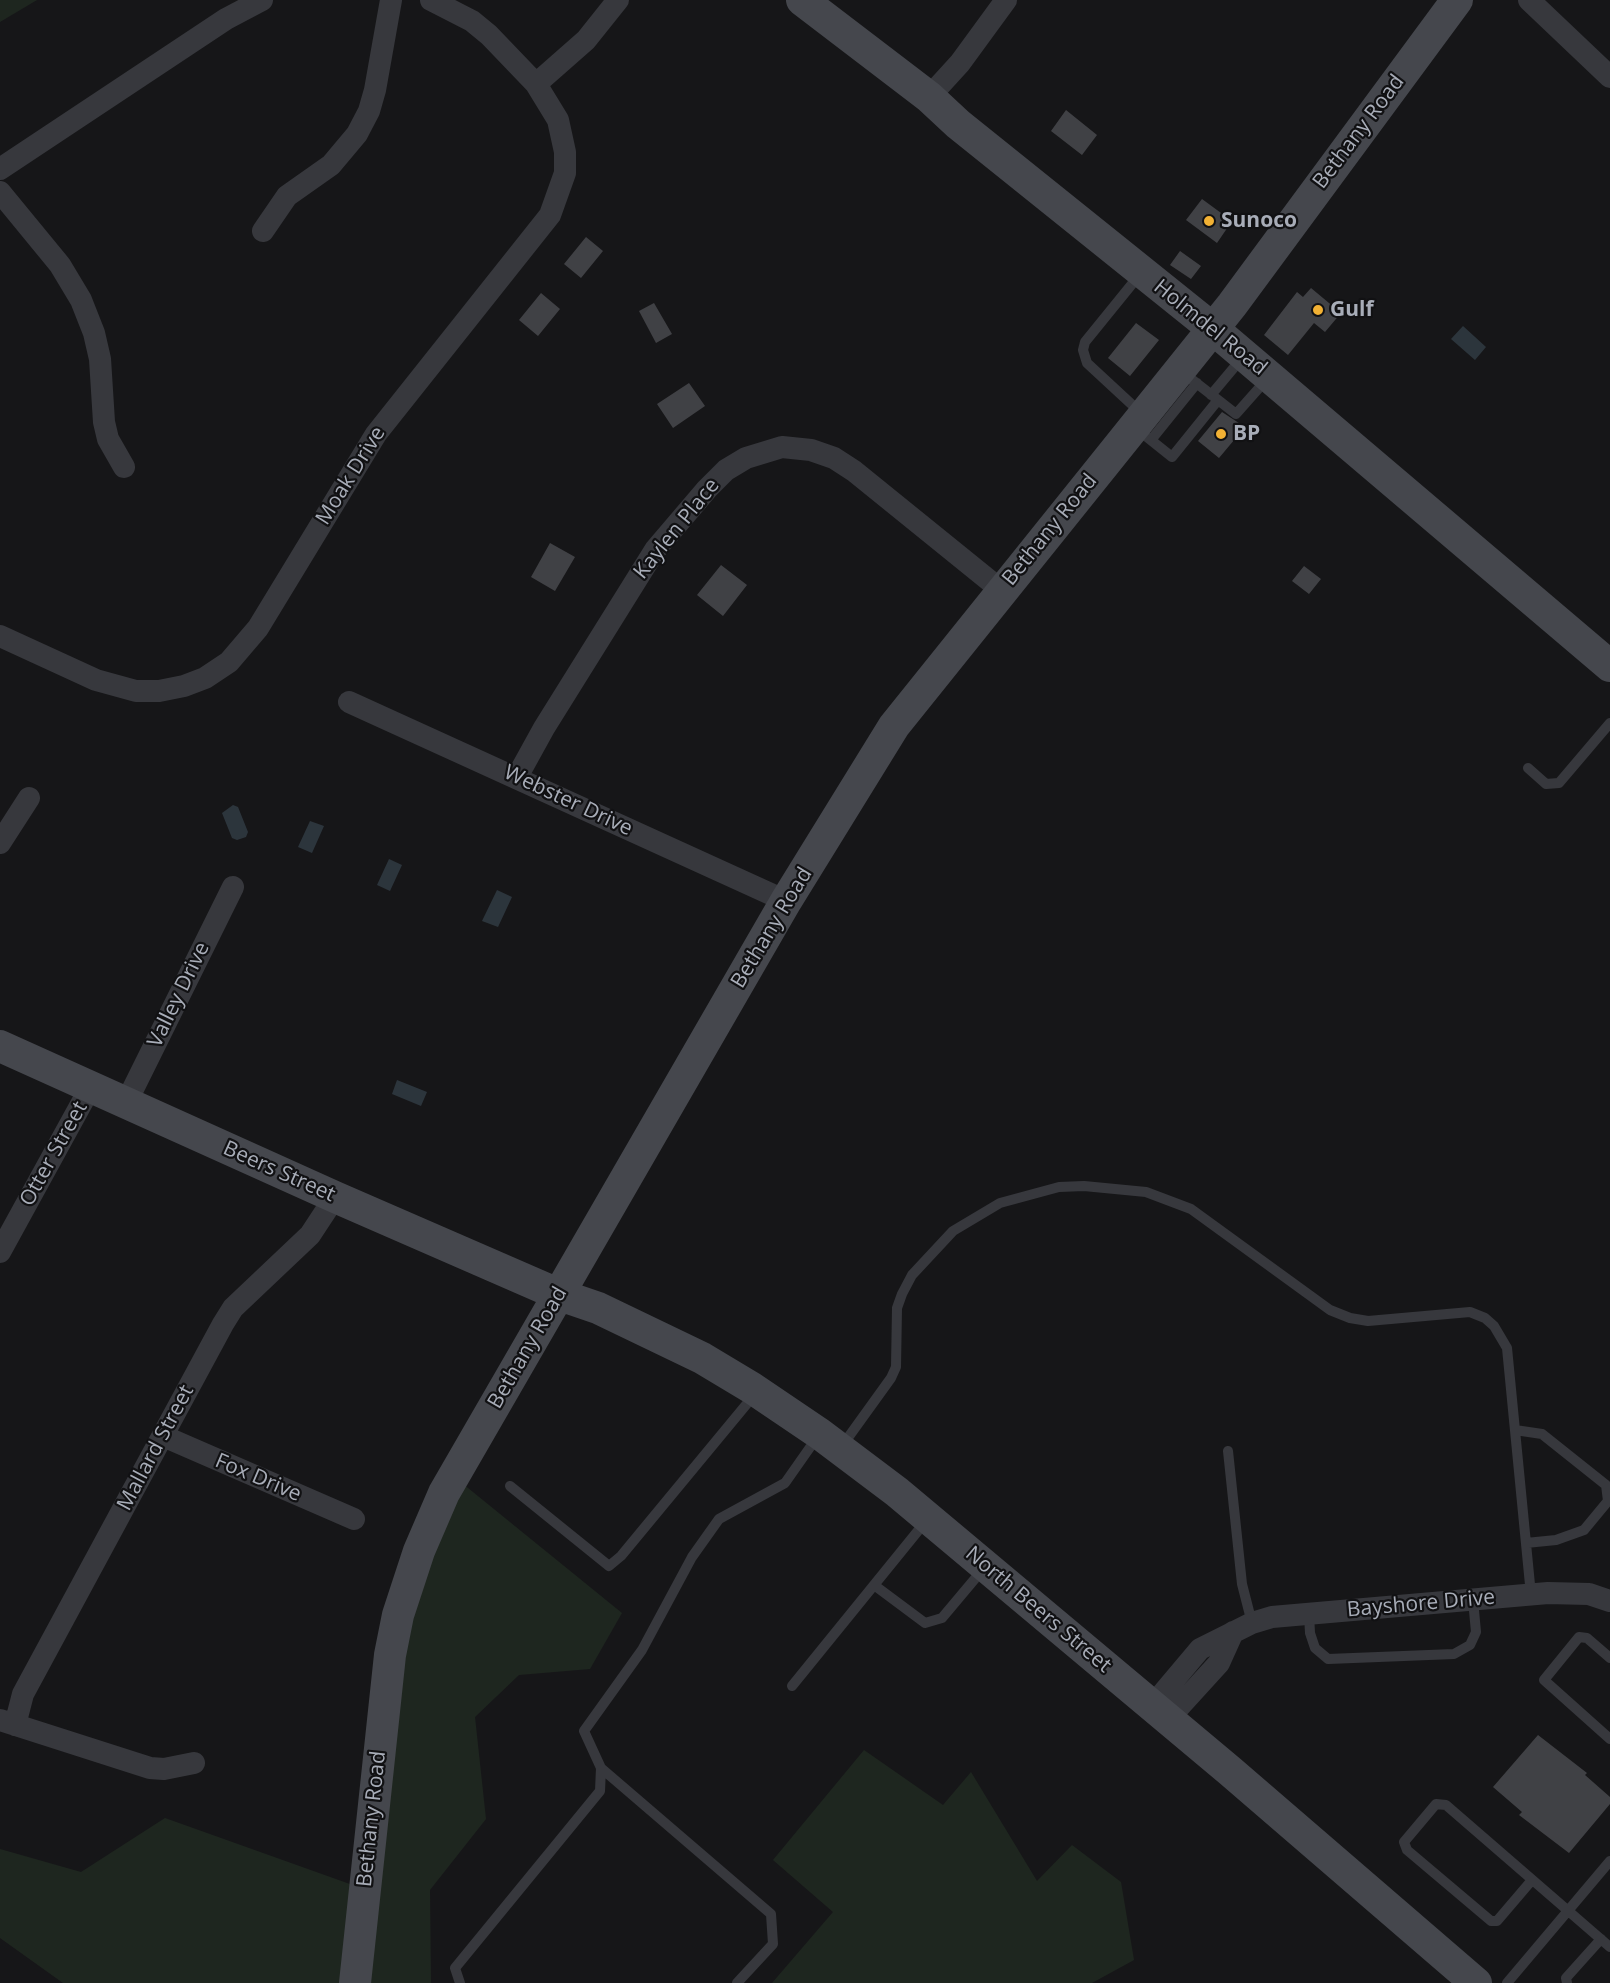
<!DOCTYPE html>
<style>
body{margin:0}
canvas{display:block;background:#161618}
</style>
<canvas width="1610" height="1983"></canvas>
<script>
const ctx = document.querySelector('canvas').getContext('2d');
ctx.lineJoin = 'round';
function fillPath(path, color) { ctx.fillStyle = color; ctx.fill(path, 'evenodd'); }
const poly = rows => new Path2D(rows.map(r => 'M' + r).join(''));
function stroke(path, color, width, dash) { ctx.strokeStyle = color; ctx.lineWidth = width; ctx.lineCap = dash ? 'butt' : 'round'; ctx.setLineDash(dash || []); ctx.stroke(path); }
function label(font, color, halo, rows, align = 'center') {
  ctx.font = font + ' "Open Sans",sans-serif'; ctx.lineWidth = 4.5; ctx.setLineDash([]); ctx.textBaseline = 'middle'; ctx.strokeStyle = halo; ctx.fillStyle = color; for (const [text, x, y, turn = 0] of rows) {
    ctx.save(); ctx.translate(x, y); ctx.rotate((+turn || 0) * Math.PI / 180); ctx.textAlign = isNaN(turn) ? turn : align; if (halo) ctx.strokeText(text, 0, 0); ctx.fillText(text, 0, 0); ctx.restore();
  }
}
const green = poly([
 [0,0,37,0,0,22],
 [452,1475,622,1613,590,1669,519,1675,475,1717,486,1819,430,1890,431,1983,63,1983,0,1938,0,1849,81,1872,165,1818,361,1888,389,1633],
 [864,1750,943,1805,971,1772,1037,1881,1072,1845,1121,1882,1134,1960,1092,1983,772,1983,833,1912,773,1860]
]);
const water = poly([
 [1463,326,1486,347,1475,360,1451,339],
 [233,805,238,807,248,832,246,837,237,840,232,838,222,813],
 [310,821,324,826,312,853,298,847],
 [389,859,402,865,390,891,377,885],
 [497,890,512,897,498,927,482,921],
 [397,1080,427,1092,421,1106,392,1094]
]);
const building = poly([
 [1066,110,1097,135,1082,155,1051,131],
 [1202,199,1232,221,1217,243,1186,220],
 [586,237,603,251,581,278,564,264],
 [1180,251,1201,266,1191,279,1170,265],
 [1311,288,1341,313,1325,332,1314,323,1288,355,1264,335,1297,292,1303,297],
 [541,293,560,309,538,336,519,320],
 [654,303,672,334,656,343,639,311],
 [1136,323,1159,340,1130,376,1108,358],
 [689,383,705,406,673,428,657,404],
 [1222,412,1245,427,1219,458,1198,441],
 [550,543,575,557,555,591,531,577],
 [721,565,747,585,723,616,697,595],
 [1304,566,1321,579,1309,594,1292,581],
 [1538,1735,1587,1773,1585,1775,1610,1797,1610,1804,1569,1853,1519,1815,1522,1812,1493,1787]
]);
const lane = poly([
 [1141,273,1085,342,1083,350,1087,363,1141,413],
 [1181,371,1236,414,1267,379],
 [1211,395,1242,358],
 [1137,429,1172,457,1218,400],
 [1151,440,1197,383],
 [1528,768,1546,784,1559,783,1610,723],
 [1515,1430,1542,1434,1606,1485,1608,1501,1584,1530,1556,1540,1526,1543],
 [842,1446,891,1378,896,1367,897,1308,902,1294,912,1275,953,1231,1000,1203,1059,1187,1084,1186,1146,1192,1191,1209,1330,1310,1350,1318,1368,1321,1470,1312,1485,1318,1494,1326,1507,1348,1531,1595],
 [1228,1451,1242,1584,1252,1623],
 [510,1486,609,1566,621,1556,755,1394],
 [874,1585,925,1623,942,1618,984,1568],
 [1309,1614,1310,1633,1315,1648,1328,1659,1454,1654,1470,1645,1476,1632,1473,1600],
 [1610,1658,1587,1638,1579,1637,1544,1680,1610,1739],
 [792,1686,926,1521],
 [1532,1880,1497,1921,1491,1921,1407,1850,1404,1842,1436,1804,1446,1805,1610,1947],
 [460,1983,455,1968,600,1791,601,1768],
 [737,1983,773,1944,771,1914,601,1768,584,1731,642,1650,692,1557,719,1519,785,1483,818,1436],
 [1507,1983,1610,1861],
 [1567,1983,1566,1978,1601,1939]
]);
const street = poly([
 [1529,0,1610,77],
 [536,84,586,40,618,0],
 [929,97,960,63,1006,0],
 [0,169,226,19,262,0],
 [0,192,60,265,81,300,94,333,100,359,104,422,108,439,124,467],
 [263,231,287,196,331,165,357,134,369,111,375,90,391,0],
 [0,636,96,680,136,691,159,691,184,686,205,678,229,662,258,628,376,434,550,215,565,173,565,152,558,120,536,84,489,35,472,21,431,0],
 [349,702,786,901],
 [517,777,544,728,655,550,707,489,726,470,746,458,782,447,811,450,834,458,854,471,1001,590],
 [0,843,29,798],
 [126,1103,233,887],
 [0,1252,90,1088],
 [163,1436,354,1519],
 [1152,1706,1200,1649,1252,1623,1272,1617,1548,1593,1589,1594,1610,1601],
 [1168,1719,1219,1663,1233,1632],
 [0,1720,150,1768,164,1769,194,1763],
 [15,1725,23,1694,223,1324,233,1308,310,1235,335,1197]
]);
const secondary = poly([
 [802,0,929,97,958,124,1212,328,1610,666],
 [0,1046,335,1197,560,1295,598,1308,702,1358,752,1388,820,1434,897,1492,1230,1771,1476,1983],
 [355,1983,390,1655,398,1615,419,1551,444,1493,786,901,894,726,1232,305,1457,0]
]);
const markers = [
 [1209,221,6,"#f2b134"],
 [1318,310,6,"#f2b134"],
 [1221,434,6,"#f2b134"]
];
const streetNames = [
 ["Bethany Road",1359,132,-53],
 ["Holmdel Road",1210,328,39],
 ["Moak Drive",351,476,-58],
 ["Kaylen Place",677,529,-51],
 ["Bethany Road",1050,530,-51],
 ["Webster Drive",568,801,25],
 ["Bethany Road",772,928,-59],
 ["Valley Drive",179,995,-64],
 ["Otter Street",54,1154,-61],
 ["Beers Street",279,1172,24],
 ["Bethany Road",528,1348,-60],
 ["Mallard Street",156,1448,-62],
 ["Fox Drive",258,1478,23],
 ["Bayshore Drive",1421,1604,-5],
 ["North Beers Street",1038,1610,40],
 ["Bethany Road",372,1819,-84]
];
const poiNames = [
 ["Sunoco",1221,221],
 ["Gulf",1330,310],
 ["BP",1233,434]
];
fillPath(green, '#1e261f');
fillPath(water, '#2c353c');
fillPath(building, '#404145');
stroke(lane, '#37383d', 10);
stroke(street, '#37383d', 22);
stroke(secondary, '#45474d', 32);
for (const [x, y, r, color] of markers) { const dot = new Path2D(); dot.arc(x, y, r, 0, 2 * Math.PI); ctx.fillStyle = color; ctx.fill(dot); stroke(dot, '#111113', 2); }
label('21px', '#a8adb8', '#111113', streetNames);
label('bold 21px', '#a8adb8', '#111113', poiNames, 'left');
</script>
